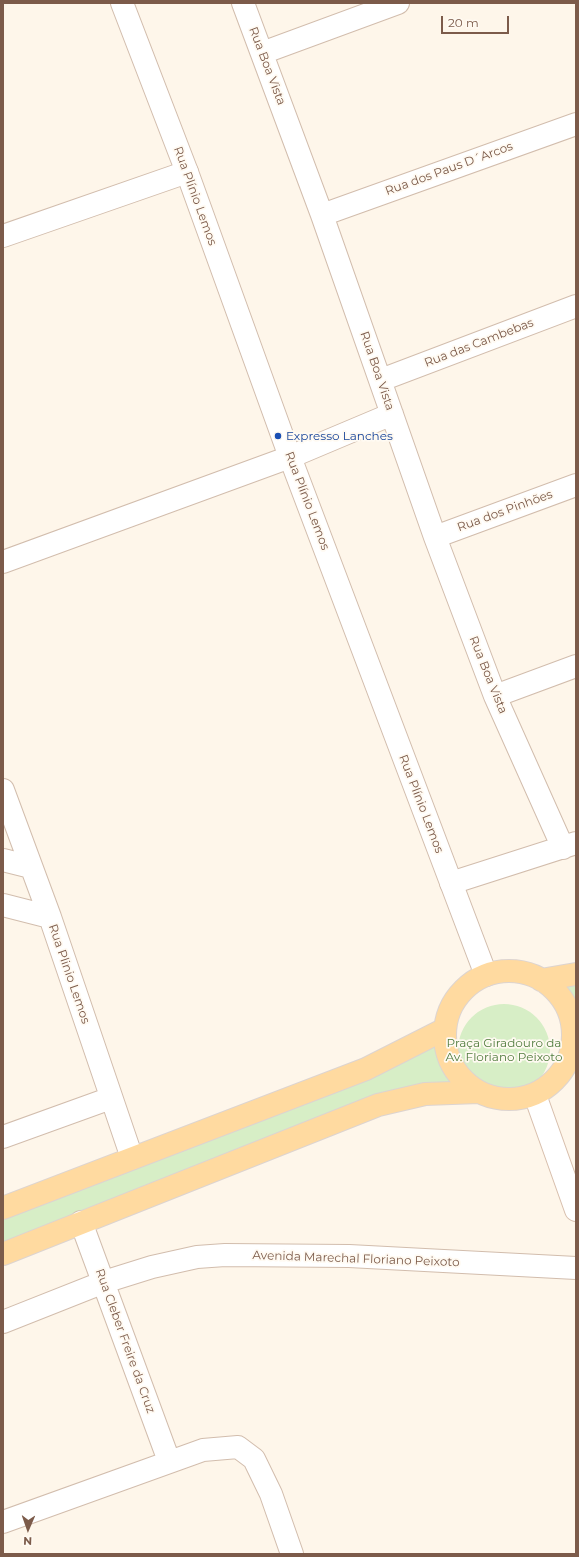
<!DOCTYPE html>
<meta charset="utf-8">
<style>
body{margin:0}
#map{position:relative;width:579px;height:1557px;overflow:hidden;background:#fef6ea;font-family:Montserrat,sans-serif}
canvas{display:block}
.frame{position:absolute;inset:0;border:4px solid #7c5b4a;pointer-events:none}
.north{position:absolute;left:8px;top:1509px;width:40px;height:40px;-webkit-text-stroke:3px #fffaf2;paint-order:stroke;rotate:182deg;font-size:11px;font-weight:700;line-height:16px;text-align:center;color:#7c5b4a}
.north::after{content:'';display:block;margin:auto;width:14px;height:18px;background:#7c5b4a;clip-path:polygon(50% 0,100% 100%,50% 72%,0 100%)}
.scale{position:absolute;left:441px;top:16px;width:68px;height:18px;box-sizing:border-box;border:2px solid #7c5b4a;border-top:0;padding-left:5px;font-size:12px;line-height:14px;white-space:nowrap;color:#7c5b4a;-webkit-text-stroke:3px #fffaf2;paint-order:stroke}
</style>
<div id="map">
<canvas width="579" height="1557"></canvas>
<div class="frame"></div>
<div class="north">N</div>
<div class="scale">20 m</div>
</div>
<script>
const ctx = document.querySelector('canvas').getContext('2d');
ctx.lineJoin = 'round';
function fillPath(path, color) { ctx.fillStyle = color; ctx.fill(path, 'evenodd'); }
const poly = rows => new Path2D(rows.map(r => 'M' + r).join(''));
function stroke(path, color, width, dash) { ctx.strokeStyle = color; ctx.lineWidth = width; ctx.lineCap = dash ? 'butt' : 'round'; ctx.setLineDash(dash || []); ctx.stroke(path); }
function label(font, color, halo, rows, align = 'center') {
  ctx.font = font + ' Montserrat,sans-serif'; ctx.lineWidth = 3.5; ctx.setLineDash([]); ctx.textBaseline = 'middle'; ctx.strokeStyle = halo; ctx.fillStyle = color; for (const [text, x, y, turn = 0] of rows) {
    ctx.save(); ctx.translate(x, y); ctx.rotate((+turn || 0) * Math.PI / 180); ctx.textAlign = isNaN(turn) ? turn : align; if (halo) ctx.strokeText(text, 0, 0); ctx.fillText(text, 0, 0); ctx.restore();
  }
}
const green = poly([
 [576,981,576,1016,570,996,553,983],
 '458 1050a46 46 0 1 1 92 0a46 46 0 1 1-92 0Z',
 [442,1037,443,1053,451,1072,467,1089,414,1093,3,1250,3,1213]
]);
const minor = poly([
 [243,3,322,215,435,537,495,696,563,848],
 [262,53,398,3],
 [322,215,576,124],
 [3,236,187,172],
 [381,380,576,306],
 [435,537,576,485],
 [3,562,290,457,392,414],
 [495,696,576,666],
 [3,790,50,917,132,1158],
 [3,860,31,867],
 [451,883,576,843],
 [3,905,50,917],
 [3,1137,111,1098],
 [81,1222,169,1461],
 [3,1322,104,1282,152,1267,197,1257,225,1255,349,1256,576,1268],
 [3,1522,203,1450,238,1447,254,1459,271,1494,292,1554]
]);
const tertiary = poly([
 [122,3,187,172,290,457,486,975]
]);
const secondary = poly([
 [535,1095,576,1210]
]);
const primary = poly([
 '445 1035a64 64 0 1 1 128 0a64 64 0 1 1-128 0Z',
 [541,980,576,974],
 [3,1208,366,1069,445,1029],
 [3,1254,378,1105,425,1094,479,1092]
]);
const markers = [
 [278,436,4,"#1a4fb4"]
];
const streetNames = [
 ["Rua Boa Vista",267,66,69],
 ["Rua dos Paus D´Arcos",449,169,-20],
 ["Rua Plínio Lemos",195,196,70],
 ["Rua das Cambebas",479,343,-21],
 ["Rua Boa Vista",377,371,71],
 ["Rua Plínio Lemos",307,501,69],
 ["Rua dos Pinhões",505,511,-20],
 ["Rua Boa Vista",488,675,68],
 ["Rua Plínio Lemos",421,804,69],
 ["Rua Plinio Lemos",69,974,71],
 ["Avenida Marechal Floriano Peixoto",356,1259,2],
 ["Rua Cleber Freire da Cruz",125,1341,70]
];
const transitNames = [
 ["Expresso Lanches",286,436]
];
const parkNames = [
 ["Praça Giradouro da",504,1043],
 ["Av. Floriano Peixoto",504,1057]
];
fillPath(green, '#d7eec6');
stroke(minor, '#d2bdad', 24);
stroke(tertiary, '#d2bdad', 24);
stroke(secondary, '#d8bfad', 24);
stroke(primary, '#ddd4d0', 24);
stroke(minor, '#fff', 22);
stroke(tertiary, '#fff', 22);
stroke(secondary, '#fff', 22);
stroke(primary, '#ffdaa0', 22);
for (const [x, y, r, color] of markers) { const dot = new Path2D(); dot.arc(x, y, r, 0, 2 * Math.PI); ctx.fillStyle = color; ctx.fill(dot); stroke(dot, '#fffaf2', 1.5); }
label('12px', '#7c5b4a', '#fffaf2', streetNames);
label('12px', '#164399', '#fffaf2', transitNames, 'left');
label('12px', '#517c3e', '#fffaf2', parkNames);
</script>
